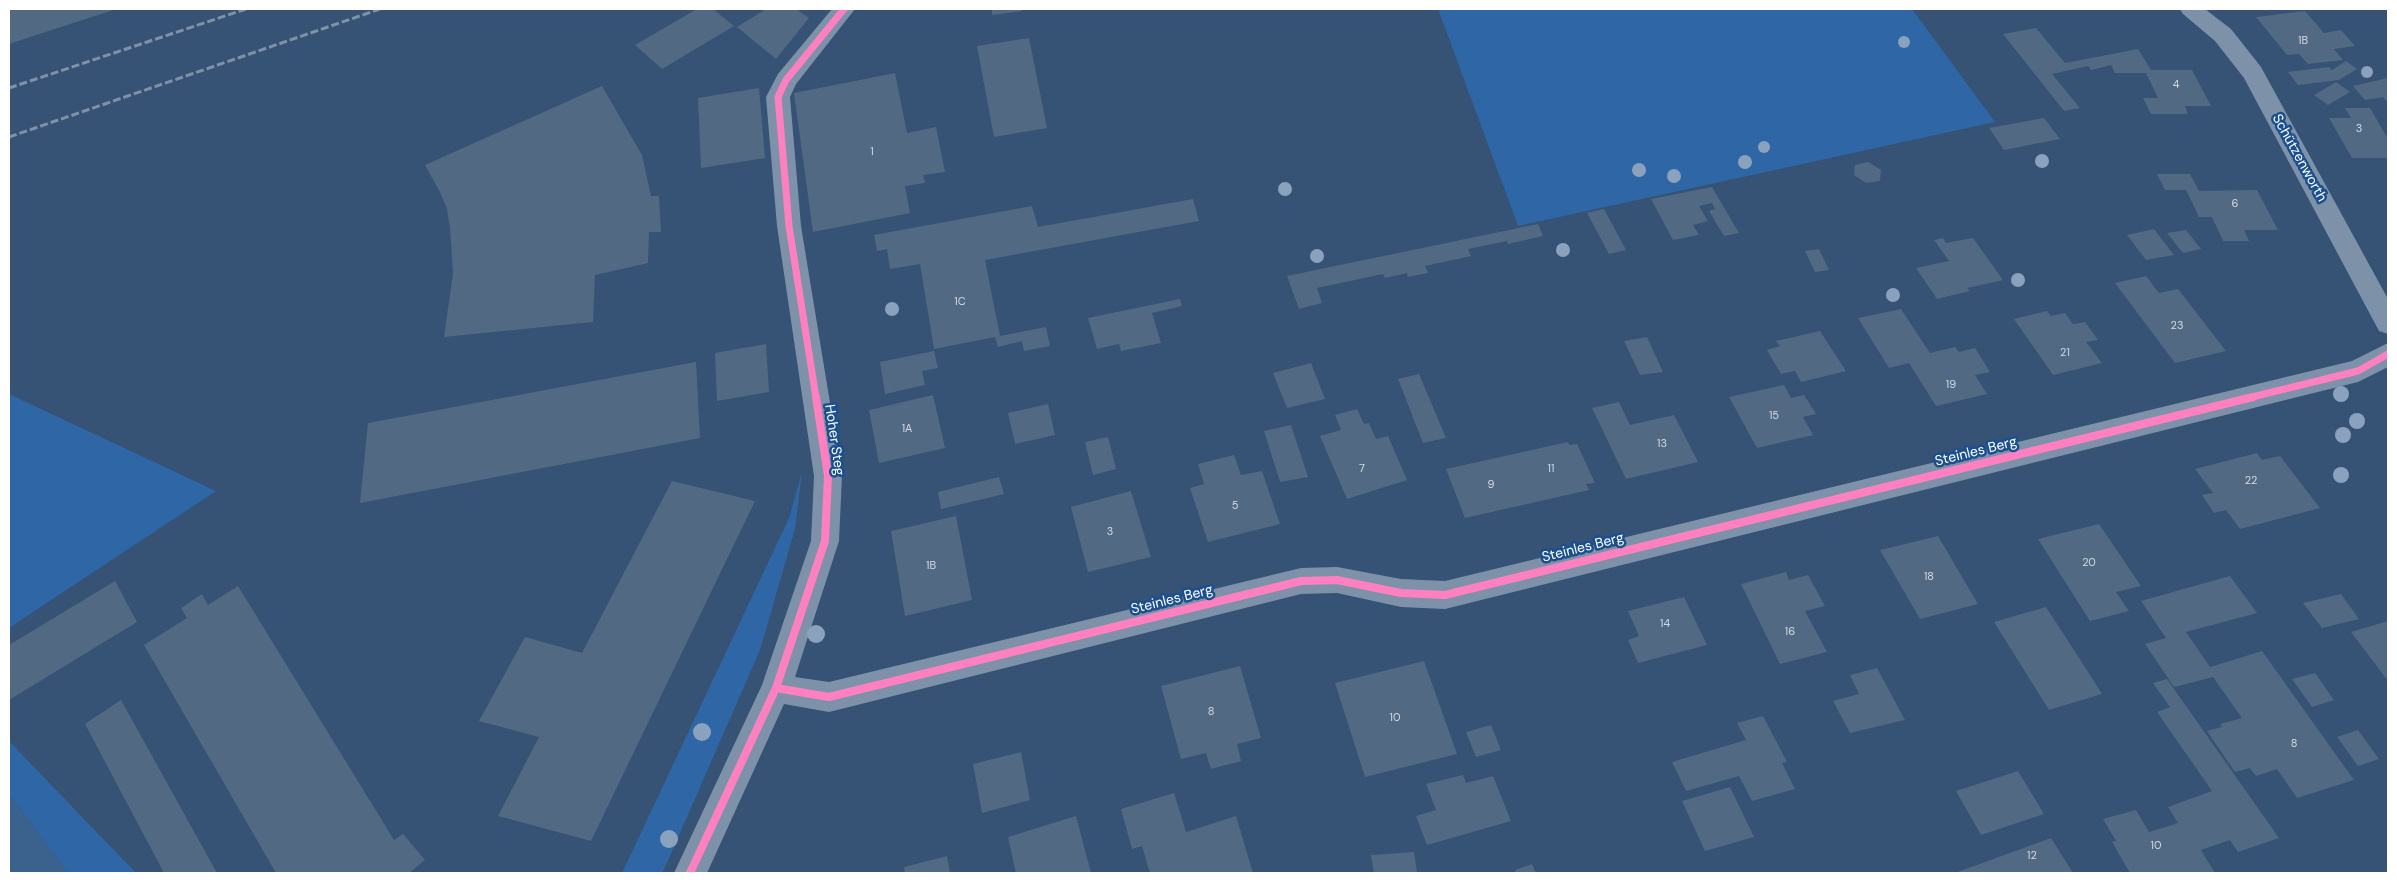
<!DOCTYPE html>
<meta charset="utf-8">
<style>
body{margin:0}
#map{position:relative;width:2397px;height:882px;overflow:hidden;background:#365274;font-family:"DM Sans",sans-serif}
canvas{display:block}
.frame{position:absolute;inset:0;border:10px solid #fff;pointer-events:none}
</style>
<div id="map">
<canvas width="2397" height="882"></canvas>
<div class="frame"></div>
</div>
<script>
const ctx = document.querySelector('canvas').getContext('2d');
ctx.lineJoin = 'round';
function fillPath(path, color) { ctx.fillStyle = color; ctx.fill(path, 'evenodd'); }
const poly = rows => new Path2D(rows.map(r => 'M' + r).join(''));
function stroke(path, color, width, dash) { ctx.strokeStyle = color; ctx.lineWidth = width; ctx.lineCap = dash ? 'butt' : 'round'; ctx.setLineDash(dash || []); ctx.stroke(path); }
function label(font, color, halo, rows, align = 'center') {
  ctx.font = font + ' "DM Sans",sans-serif'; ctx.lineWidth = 5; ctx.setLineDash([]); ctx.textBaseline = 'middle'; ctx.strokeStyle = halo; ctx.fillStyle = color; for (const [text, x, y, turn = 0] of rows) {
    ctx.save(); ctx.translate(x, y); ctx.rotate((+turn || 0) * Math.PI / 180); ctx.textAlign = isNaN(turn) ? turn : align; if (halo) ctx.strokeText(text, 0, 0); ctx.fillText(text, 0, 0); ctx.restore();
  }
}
const green = poly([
 [1438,9,1912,9,1995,122,1518,226],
 [9,394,216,491,9,628],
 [802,472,795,529,760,650,667,863,662,873,622,873,789,518],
 [9,741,136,873,68,873,9,794]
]);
const water = poly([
 [9,794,68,873,9,873]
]);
const building = poly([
 [9,9,116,9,9,44],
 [697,9,713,9,734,26,662,69,635,45],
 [766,9,796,9,809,18,776,59,737,27],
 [992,9,1021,9,1022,11,992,15],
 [2305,11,2324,33,2341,30,2355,46,2334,49,2343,60,2308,64,2299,54,2287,55,2256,17],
 [2036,28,2065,63,2138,49,2151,70,2192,70,2211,106,2185,106,2188,114,2151,114,2143,98,2158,98,2146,73,2115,73,2111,65,2091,70,2088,66,2052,74,2080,108,2064,111,2003,34],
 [1029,38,1047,128,994,137,977,46],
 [2346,61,2357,69,2339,80,2298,85,2288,72,2329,67,2332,70],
 [895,73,907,133,936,127,945,172,923,175,925,183,905,186,910,213,813,232,794,93],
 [2388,78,2388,103,2383,97,2365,100,2353,86],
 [2336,82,2350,92,2328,105,2314,95],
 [602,86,642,155,651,196,659,196,661,232,649,232,648,263,595,275,593,322,444,337,453,273,450,228,447,209,440,192,425,165],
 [759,88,765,158,701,168,698,98],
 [2345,108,2370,108,2388,139,2388,158,2352,158,2329,118,2351,118],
 [2044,118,2060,139,2004,150,1989,128],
 [1868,162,1881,170,1880,181,1866,183,1854,175,1855,165],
 [2157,174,2190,174,2199,191,2257,190,2278,230,2244,230,2249,241,2223,241,2212,217,2199,217,2186,190,2165,190],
 [1712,187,1739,233,1724,236,1709,211,1715,209,1712,203,1699,206,1708,221,1693,225,1699,235,1673,240,1651,199],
 [1193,199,1199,221,985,260,1000,336,1046,327,1050,346,1024,351,1022,341,998,347,995,337,934,349,920,264,890,269,887,249,877,251,874,235,1032,206,1038,227],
 [1604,209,1626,250,1609,254,1587,213],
 [1538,224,1543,236,1508,244,1507,241,1468,249,1471,256,1425,266,1428,273,1408,277,1407,273,1385,278,1383,274,1317,288,1322,303,1299,309,1287,276],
 [2154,229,2174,255,2146,260,2127,235],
 [2186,230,2201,249,2183,253,2167,233],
 [1943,238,1946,243,1973,238,2003,280,1967,288,1970,291,1937,299,1916,268,1949,261,1934,240],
 [1819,249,1829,270,1815,272,1805,251],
 [2146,276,2159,293,2178,289,2226,351,2175,363,2115,283],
 [1180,299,1182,306,1152,313,1161,343,1121,351,1119,344,1097,349,1088,318],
 [1901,309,1930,353,1955,347,1959,352,1975,348,1990,372,1975,375,1987,394,1936,406,1909,363,1889,368,1858,318],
 [2047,311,2051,316,2065,313,2073,324,2085,322,2098,340,2086,342,2102,363,2053,375,2014,319],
 [1820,331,1846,371,1801,382,1795,371,1781,374,1767,350,1780,346,1776,341],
 [1647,337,1663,372,1640,375,1624,341],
 [766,344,769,392,717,401,715,353],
 [934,351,938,368,922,371,925,385,885,394,880,362],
 [696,362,700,438,360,503,368,423],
 [1311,363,1325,399,1287,408,1273,373],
 [1419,374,1446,438,1423,443,1398,379],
 [1784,385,1791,398,1804,395,1816,414,1803,417,1813,435,1757,448,1729,397],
 [933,395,945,448,879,463,869,410],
 [1619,402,1630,425,1674,415,1698,462,1626,479,1592,408],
 [1048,404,1055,435,1015,444,1008,413],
 [1357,409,1364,424,1369,423,1376,439,1388,436,1407,480,1347,499,1320,436,1341,430,1335,415],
 [1291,425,1308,477,1280,482,1264,431],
 [1108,437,1116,469,1093,475,1085,442],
 [1568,442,1569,445,1577,444,1595,483,1586,484,1589,490,1465,518,1446,469],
 [2257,453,2262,460,2280,456,2320,508,2240,529,2226,510,2214,513,2202,495,2213,493,2195,469],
 [1234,455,1241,475,1262,471,1280,524,1208,542,1190,488,1204,484,1198,464],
 [999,477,1004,494,941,509,938,492],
 [672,481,755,501,591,841,498,816,539,737,479,721,525,637,582,653],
 [1131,491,1151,557,1088,572,1071,507],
 [956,516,972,600,905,616,891,531],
 [2099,524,2141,586,2116,592,2129,611,2090,621,2038,539],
 [1938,536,1978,604,1920,619,1880,550],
 [1786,572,1789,580,1808,575,1825,606,1805,611,1827,652,1780,664,1741,584],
 [2230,576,2257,613,2186,632,2210,667,2262,651,2354,780,2297,798,2277,769,2256,776,2250,768,2235,772,2207,731,2222,727,2220,724,2242,718,2213,677,2174,687,2145,644,2166,638,2141,601],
 [115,581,137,622,9,700,9,645],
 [238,586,394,840,403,834,425,860,409,873,276,873,144,645,187,618,181,608,202,594,208,605],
 [2341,594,2359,619,2322,628,2303,603],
 [1684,597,1707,645,1638,663,1628,640,1639,636,1628,611],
 [2046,607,2083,664,2102,694,2049,710,1994,622],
 [2388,621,2388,681,2351,632],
 [1424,661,1457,754,1365,777,1335,683],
 [1240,666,1261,738,1237,744,1241,761,1211,769,1206,753,1181,759,1161,686],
 [1877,668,1905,720,1850,733,1833,701,1859,694,1850,675],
 [2315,673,2334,700,2312,707,2292,679],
 [2167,679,2279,838,2238,852,2230,840,2201,850,2215,873,2130,873,2112,842,2116,841,2103,819,2136,810,2149,832,2178,823,2168,807,2212,791,2157,712,2170,707,2153,683],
 [121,700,217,873,164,873,85,724],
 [1763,716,1787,762,1782,763,1795,789,1752,801,1739,776,1686,791,1672,762,1746,740,1737,723],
 [1491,725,1501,750,1476,757,1466,732],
 [2358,730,2379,759,2358,766,2337,737],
 [1021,752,1030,800,982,813,973,764],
 [2018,771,2044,814,1981,835,1956,791],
 [1463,775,1466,783,1493,776,1511,821,1427,845,1416,816,1436,810,1426,784],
 [1730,787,1754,837,1705,851,1682,801],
 [1174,793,1186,832,1236,816,1253,873,1150,873,1142,846,1132,849,1121,809],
 [1076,816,1091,873,1016,873,1008,837],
 [2051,838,2073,873,1955,873],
 [1414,852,1417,873,1374,873,1371,855],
 [947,856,950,873,905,873,904,867],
 [1532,864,1536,873,1516,873,1515,870]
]);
const minor = poly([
 [832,9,855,9,796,84,790,97,801,226,842,476,839,541,795,677,829,682,1301,568,1337,567,1401,579,1445,581,2352,361,2388,343,2388,367,2358,382,1445,609,1401,607,1337,593,1301,594,829,712,784,704,707,873,674,873,762,685,811,541,814,476,777,226,766,97,778,74,832,9],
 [2180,9,2205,9,2231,29,2261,67,2388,299,2388,334,2379,331,2244,78,2215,41,2183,14,2180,9]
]);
const rail = poly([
 [9,88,246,9],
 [9,137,380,9]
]);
const cyclewayFar1 = poly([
 [816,398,789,226,778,97,786,80,844,9],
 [2248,398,2358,371,2388,354]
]);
const cycleway = poly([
 [776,688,829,697,1301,581,1337,580,1401,593,1445,595,2253,397],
 [690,873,776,688,825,541,828,476,816,397]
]);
const trees = [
 [1904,42,6],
 [2367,72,6],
 [1764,147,6],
 [2042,161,7],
 [1745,162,7],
 [1639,170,7],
 [1674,176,7],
 [1285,189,7],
 [1563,250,7],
 [1317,256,7],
 [2018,280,7],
 [1893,295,7],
 [892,309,7],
 [2341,394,8],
 [2357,421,8],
 [2343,435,8],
 [2341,475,8],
 [816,634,9],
 [702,732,9],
 [669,839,9]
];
const numberNames = [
 ["1B",2303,41],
 ["4",2176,85],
 ["3",2359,129],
 ["1",872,152],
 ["6",2235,204],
 ["1C",960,302],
 ["23",2177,326],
 ["21",2065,353],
 ["19",1951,385],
 ["15",1774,416],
 ["1A",907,429],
 ["13",1662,444],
 ["7",1362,469],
 ["11",1551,469],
 ["22",2251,481],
 ["9",1491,485],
 ["5",1235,506],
 ["3",1110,532],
 ["20",2089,563],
 ["1B",931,566],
 ["18",1929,577],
 ["14",1665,624],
 ["16",1790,632],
 ["8",1211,712],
 ["10",1395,718],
 ["8",2294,744],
 ["10",2156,846],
 ["12",2032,856]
];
const streetNames = [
 ["Schützenworth",2299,158,61],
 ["Hoher Steg",834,440,82],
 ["Steinles Berg",1976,452,-14],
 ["Steinles Berg",1583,548,-14],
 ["Steinles Berg",1172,600,-14]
];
fillPath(green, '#2f66a5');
fillPath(water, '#3b618d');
fillPath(building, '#526984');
fillPath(minor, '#7d92a8');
stroke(rail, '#7e92a7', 3, [8, 3]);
stroke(cyclewayFar1, '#ff80c0', 7);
stroke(cycleway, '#ff80c0', 8);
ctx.fillStyle = '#8aa2be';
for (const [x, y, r] of trees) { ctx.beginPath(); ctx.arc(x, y, r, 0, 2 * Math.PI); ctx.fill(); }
label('11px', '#d4dae0', null, numberNames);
label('14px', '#fff', '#1b4f8f', streetNames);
</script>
